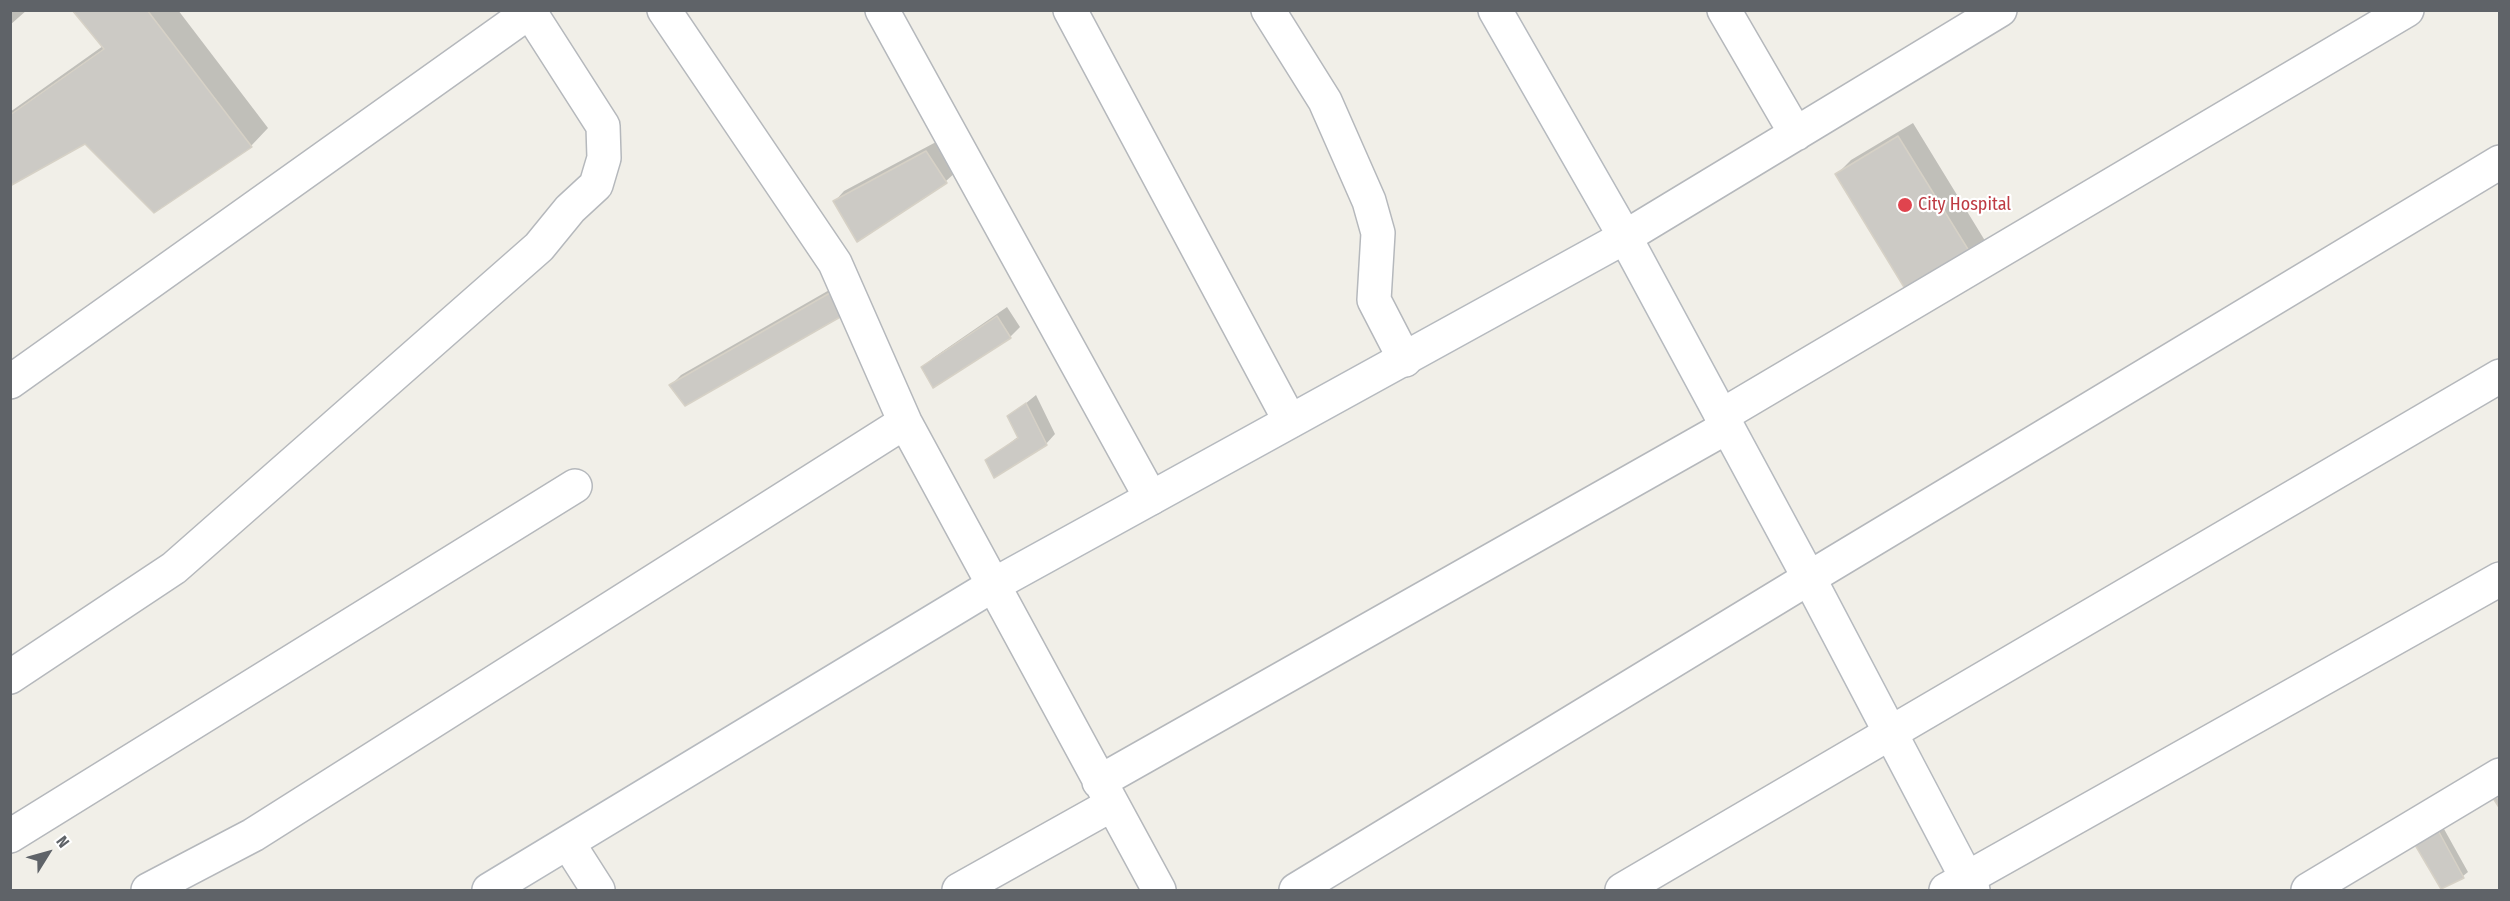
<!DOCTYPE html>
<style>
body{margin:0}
#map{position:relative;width:2510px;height:901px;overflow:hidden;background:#f1efe8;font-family:"Fira Sans Condensed",sans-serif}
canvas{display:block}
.frame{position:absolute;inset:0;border:12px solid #5f6368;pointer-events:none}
.north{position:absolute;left:18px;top:823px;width:60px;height:60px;-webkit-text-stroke:4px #fff;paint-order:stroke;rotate:53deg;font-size:16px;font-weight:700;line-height:24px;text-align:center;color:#5f6368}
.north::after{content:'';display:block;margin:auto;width:21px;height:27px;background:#5f6368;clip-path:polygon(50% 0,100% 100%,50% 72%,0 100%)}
</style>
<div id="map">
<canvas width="2510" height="901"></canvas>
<div class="frame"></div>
<div class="north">N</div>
</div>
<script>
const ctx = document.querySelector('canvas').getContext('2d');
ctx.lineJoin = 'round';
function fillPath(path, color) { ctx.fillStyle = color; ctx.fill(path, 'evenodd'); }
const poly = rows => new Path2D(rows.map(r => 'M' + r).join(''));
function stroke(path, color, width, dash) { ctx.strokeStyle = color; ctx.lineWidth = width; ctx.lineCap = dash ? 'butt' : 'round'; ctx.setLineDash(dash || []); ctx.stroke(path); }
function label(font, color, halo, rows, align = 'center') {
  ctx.font = font + ' "Fira Sans Condensed",sans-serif'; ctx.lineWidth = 4.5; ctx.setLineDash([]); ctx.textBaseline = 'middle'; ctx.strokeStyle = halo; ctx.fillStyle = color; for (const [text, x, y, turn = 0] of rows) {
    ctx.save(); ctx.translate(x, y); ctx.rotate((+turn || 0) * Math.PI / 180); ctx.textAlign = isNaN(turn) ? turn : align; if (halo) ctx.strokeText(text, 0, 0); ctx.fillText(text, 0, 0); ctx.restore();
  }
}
const shadow = poly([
 [10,10,27,10,10,25],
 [74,10,178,10,268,128,251,146,85,142,10,185,10,112,103,46],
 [1913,123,1987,244,1973,258,1837,174,1851,160],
 [936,142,956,172,946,181,835,201,844,191],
 [845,281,858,301,671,385,681,375],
 [1007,307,1020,327,1010,337,923,367,933,358],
 [1036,395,1055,434,1046,444,987,461,1019,436,1009,417],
 [2439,820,2468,872,2463,876,2417,834]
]);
const building = poly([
 [72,10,147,10,252,147,154,213,85,144,10,186,10,115,104,49,72,10],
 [1898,136,1974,259,1910,297,1835,174,1898,136],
 [926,151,947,183,857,242,833,201,926,151],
 [835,290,849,312,685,406,669,385,835,290],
 [997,316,1011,338,933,388,921,367,997,316],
 [1026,403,1047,445,994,478,985,460,1018,438,1007,416,1026,403],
 [2493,798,2500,798,2500,809,2493,798],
 [2434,823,2464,878,2441,889,2411,838,2434,823]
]);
const street = poly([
 [664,10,835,263,905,422,1159,890],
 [882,10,1151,498],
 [1070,10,1290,421],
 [1268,10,1325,101,1369,201,1378,233,1374,300,1405,360],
 [1724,10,1796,134],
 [1625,237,2000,10],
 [10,382,532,10],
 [1721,416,2407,10],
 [10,677,174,568,539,247,570,209,596,185,604,158,603,126,530,12],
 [1099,782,1727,427],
 [10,836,575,486],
 [568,843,598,890],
 [148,890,253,835,905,422],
 [959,890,1111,805],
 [1296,890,1809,578,2500,162],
 [1622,890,2500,376],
 [1946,890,2500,579],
 [2308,890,2500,775]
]);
const secondary = poly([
 [1495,10,1625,237,1809,578,1973,890],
 [489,890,995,584,1625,237]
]);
const markers = [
 [1905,205,8,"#e0444e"]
];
const healthNames = [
 ["City Hospital",1918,205]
];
fillPath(shadow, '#0003');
fillPath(building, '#cccac5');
stroke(building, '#d6d1c6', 1.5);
stroke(street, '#b5b8bc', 36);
stroke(secondary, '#b6babf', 36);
stroke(street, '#fff', 33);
stroke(secondary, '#fff', 33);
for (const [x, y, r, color] of markers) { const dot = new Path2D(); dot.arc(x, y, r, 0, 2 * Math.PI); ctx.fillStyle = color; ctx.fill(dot); stroke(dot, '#fff', 2); }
label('18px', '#be3a42', '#fff', healthNames, 'left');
</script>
